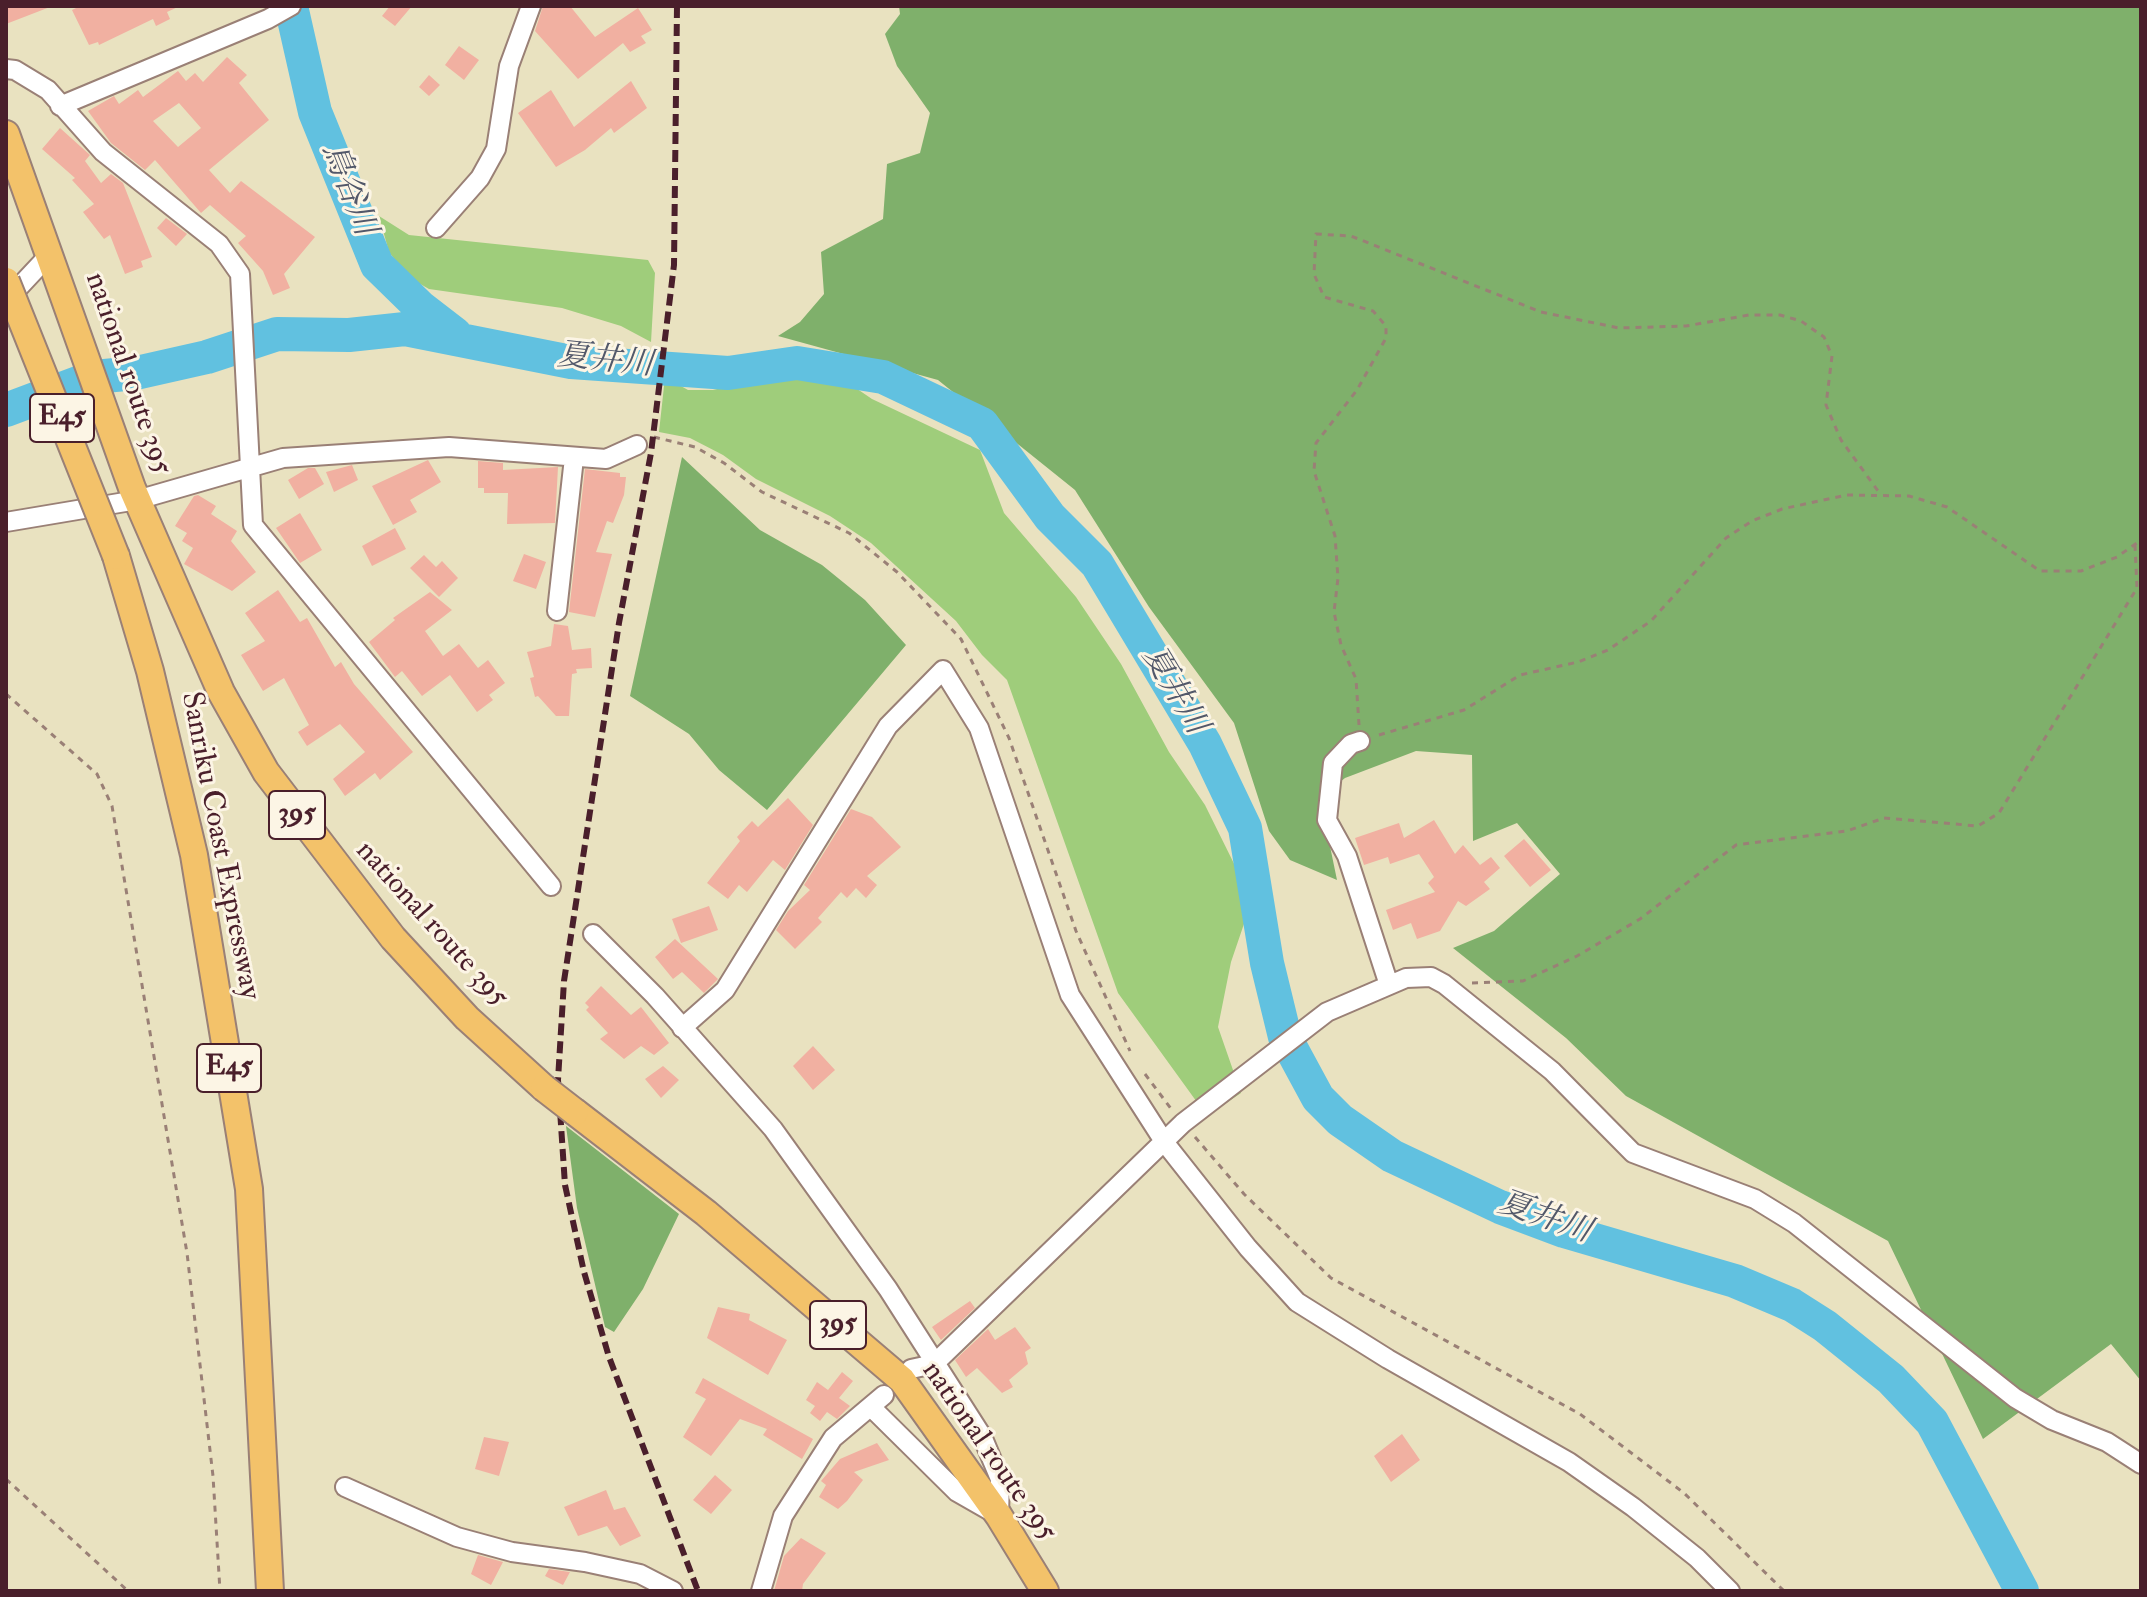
<!DOCTYPE html>
<meta charset="utf-8">
<style>
body{margin:0}
#map{position:relative;width:2147px;height:1597px;overflow:hidden;background:#e9e2c0;font-family:"IM FELL Double Pica",serif}
canvas{display:block}
.frame{position:absolute;inset:0;border:8px solid #4a1f2b;pointer-events:none}
</style>
<div id="map">
<canvas width="2147" height="1597"></canvas>
<div class="frame"></div>
</div>
<script>
const ctx = document.querySelector('canvas').getContext('2d');
ctx.lineJoin = 'round';
function fillPath(path, color) { ctx.fillStyle = color; ctx.fill(path, 'evenodd'); }
const poly = rows => new Path2D(rows.map(r => 'M' + r).join(''));
function stroke(path, color, width, dash) { ctx.strokeStyle = color; ctx.lineWidth = width; ctx.lineCap = dash ? 'butt' : 'round'; ctx.setLineDash(dash || []); ctx.stroke(path); }
function label(font, color, halo, rows, align = 'center') {
  ctx.font = font + ' "IM FELL Double Pica","Noto Serif JP",serif'; ctx.lineWidth = 6; ctx.setLineDash([]); ctx.textBaseline = 'middle'; ctx.strokeStyle = halo; ctx.fillStyle = color; for (const [text, x, y, turn = 0] of rows) {
    ctx.save(); ctx.translate(x, y); ctx.rotate((+turn || 0) * Math.PI / 180); ctx.textAlign = isNaN(turn) ? turn : align; if (halo) ctx.strokeText(text, 0, 0); ctx.fillText(text, 0, 0); ctx.restore();
  }
}
const green = poly([
 [379,216,409,235,648,260,655,273,651,342,621,326,562,308,429,289,408,277,389,252],
 [786,373,841,378,872,399,980,450,1004,513,1076,597,1121,664,1169,752,1205,805,1248,892,1247,915,1231,962,1218,1027,1241,1093,1207,1116,1118,993,1007,680,982,655,956,621,871,543,830,516,756,479,723,455,690,438,659,432,665,377,688,390,713,390]
]);
const forest = poly([
 [899,6,2141,6,2141,1381,2111,1344,1983,1439,1888,1241,1626,1096,1566,1038,1453,948,1494,931,1560,874,1517,823,1473,841,1472,755,1416,751,1345,778,1320,798,1337,880,1290,860,1269,831,1234,723,1149,607,1075,490,938,380,778,336,800,322,824,294,821,252,883,219,887,164,920,153,930,113,897,66,885,34,900,14],
 [682,457,760,530,822,565,865,600,906,645,767,810,719,770,689,734,630,696],
 [566,1126,679,1214,643,1289,614,1332,605,1327,577,1208]
]);
const river = poly([
 [291,6,315,112,377,265,420,307,455,334],
 [6,410,94,377,136,373,207,357,277,334,349,335,405,329,571,362,728,373,797,363,883,377,982,424,1050,517,1097,564,1205,744,1245,828,1267,963,1285,1037,1318,1098,1340,1120,1392,1156,1500,1207,1564,1231,1735,1281,1792,1305,1825,1326,1891,1379,1932,1422,2022,1591]
]);
const building = poly([
 [6,6,50,6,50,7,6,24],
 [80,6,180,6,167,12,170,19,156,26,153,19,99,45,98,42,89,45,72,10],
 [390,6,412,6,395,26,382,16],
 [543,6,570,6,595,37,638,8,652,30,641,36,646,43,630,52,623,43,578,79,535,31],
 [459,46,479,60,464,80,445,65],
 [227,57,247,75,239,83,269,120,209,170,230,193,241,181,315,237,284,274,290,288,273,295,263,271,238,243,246,236,210,205,201,213,155,160,145,170,111,143,88,111,114,96,119,104,138,90,143,97,178,71,186,81,195,73,203,82],
 [179,103,201,128,178,147,153,121],
 [429,75,440,85,429,96,419,87],
 [631,81,647,108,614,133,611,128,585,150,556,167,518,113,551,90,574,127],
 [60,128,90,155,85,161,101,183,111,174,123,183,152,257,141,261,143,267,125,274,110,235,104,239,83,212,94,204,72,180,75,178,42,149],
 [166,218,187,234,176,246,157,228],
 [428,460,441,482,410,500,417,512,393,525,372,486],
 [478,461,503,463,503,470,558,467,555,523,507,524,508,493,484,493,484,488,478,488],
 [352,465,358,480,334,492,326,472],
 [308,468,315,468,324,484,299,499,288,480],
 [585,469,620,473,620,477,626,477,624,495,613,523,607,521,596,552,612,554,595,617,569,612],
 [198,495,216,506,211,514,237,531,231,541,256,572,232,591,184,564,193,548,182,541,187,533,175,526,194,496],
 [300,513,322,550,300,563,276,528],
 [395,528,406,549,372,566,362,546],
 [524,554,546,562,536,589,513,581],
 [424,555,436,567,442,561,458,578,439,597,410,568],
 [278,590,300,622,307,618,335,667,341,662,354,684,413,752,380,780,375,773,345,796,333,779,365,752,340,724,307,746,298,732,309,725,284,678,263,691,241,655,265,641,245,613],
 [430,592,452,610,425,631,443,656,459,644,478,668,488,660,505,683,489,695,493,700,477,712,450,675,422,696,402,671,395,677,369,642,395,620,393,618],
 [554,624,568,626,572,650,591,648,592,668,576,669,577,673,572,674,569,716,556,716,538,696,535,697,530,678,534,677,527,652,551,646],
 [788,798,813,825,785,870,773,860,747,892,739,885,728,899,707,883,740,841,737,837,752,821,758,827],
 [851,809,872,817,901,847,867,876,877,885,866,898,856,888,847,898,841,892,818,918,822,922,795,949,776,930,788,911,810,890,804,885],
 [1434,820,1455,854,1463,845,1480,865,1491,857,1500,868,1484,882,1490,889,1466,906,1458,901,1440,931,1417,939,1411,923,1393,930,1386,910,1435,892,1428,883,1434,877,1419,854,1390,864,1388,857,1364,865,1355,838,1399,823,1404,838],
 [1524,839,1551,870,1530,887,1504,856],
 [709,906,718,930,681,943,672,919],
 [675,939,718,979,704,993,682,972,673,979,655,957],
 [601,986,631,1015,641,1007,669,1043,654,1055,641,1046,624,1059,600,1039,608,1033,586,1010,589,1007,585,1003],
 [813,1046,835,1070,813,1090,793,1066],
 [663,1066,679,1080,661,1098,645,1079],
 [970,1301,975,1308,941,1340,932,1327],
 [718,1307,750,1314,749,1320,787,1340,768,1375,707,1338],
 [1015,1327,1031,1348,1025,1352,1028,1364,1009,1380,1013,1387,1002,1393,977,1368,966,1377,955,1360,988,1329,995,1340],
 [842,1372,853,1381,839,1398,850,1406,837,1419,827,1412,820,1421,810,1413,815,1406,806,1400,817,1382,828,1390],
 [703,1378,813,1439,802,1459,763,1435,767,1429,740,1419,711,1456,683,1437,706,1399,695,1393],
 [1402,1434,1420,1460,1391,1482,1374,1456],
 [484,1437,509,1442,499,1476,475,1469],
 [877,1443,889,1460,854,1472,863,1480,847,1501,838,1509,819,1497,826,1485,821,1481,840,1459],
 [715,1475,732,1490,711,1514,693,1500],
 [606,1490,614,1510,625,1507,641,1536,620,1546,607,1526,578,1536,564,1507],
 [801,1538,826,1553,803,1584,802,1591,774,1591,784,1556],
 [478,1555,503,1562,491,1585,471,1574],
 [549,1569,570,1572,563,1585,545,1576]
]);
const path = poly([
 [654,437,695,447,724,463,762,492,849,533,897,572,961,639,1009,738,1076,931,1130,1051],
 [6,694,97,774,112,806,187,1253,213,1476,220,1591],
 [1359,725,1356,679,1341,645,1334,612,1338,578,1335,536,1314,471,1316,443,1357,390,1386,338,1386,326,1373,311,1324,297,1314,274,1316,234,1351,236,1541,312,1619,328,1686,326,1749,315,1780,315,1801,321,1824,337,1832,356,1826,405,1841,440,1881,495],
 [1379,735,1464,710,1520,675,1578,662,1608,650,1651,621,1726,538,1752,521,1782,509,1847,495,1909,496,1947,507,2040,571,2081,571,2117,557,2141,540],
 [1472,983,1523,981,1577,956,1640,919,1736,845,1847,831,1884,818,1978,826,1999,813,2137,588,2135,545],
 [1145,1074,1172,1110],
 [1195,1137,1244,1194,1331,1278,1580,1414,1684,1493,1784,1591],
 [6,1479,128,1591]
]);
const minor = poly([
 [6,69,15,70,48,90,103,152,219,244,240,274,253,525,551,886],
 [60,106,268,19,291,6],
 [436,228,480,178,496,149,509,66,531,6],
 [6,301,51,253],
 [6,522,137,500,283,458,449,447,606,459,637,445],
 [557,611,574,458],
 [1360,741,1351,744,1333,763,1327,820,1347,856,1389,985],
 [593,934,655,996,773,1129,888,1289,982,1436,1000,1479,999,1516,957,1492,871,1407],
 [682,1028,725,990,888,726,943,670,979,728,1070,995,1165,1143,1248,1248,1297,1302,1388,1359,1569,1462,1633,1507,1697,1558,1730,1591],
 [911,1369,934,1364,1183,1123,1327,1012,1406,978,1431,977,1444,984,1552,1071,1633,1153,1755,1199,1794,1223,2015,1398,2052,1420,2107,1442,2141,1464],
 [345,1487,457,1537,512,1552,585,1562,640,1574,673,1591],
 [761,1591,783,1516,833,1438,884,1395]
]);
const highway = poly([
 [6,134,132,488,221,692,266,772,393,938,467,1018,544,1088],
 [116,556,150,671,194,855,249,1189,270,1591],
 [575,1112,706,1213,902,1380,999,1516,1045,1591]
]);
const rail = poly([
 [677,6,674,265,651,453,619,623,564,981,558,1080,565,1185,584,1272,609,1357,698,1591]
]);
const highwayBridge = poly([
 [6,281,116,556],
 [544,1088,575,1112]
]);
const shields = [
 [62,418,64],
 [297,815,56],
 [229,1068,64],
 [838,1325,56]
];
const shieldNames = [
 ["E45",62,418],
 ["395",297,815],
 ["E45",229,1068],
 ["395",838,1325]
];
const streetNames = [
 ["national route 395",127,374,71],
 ["Sanriku Coast Expressway",219,846,79],
 ["national route 395",431,925,48],
 ["national route 395",988,1452,55]
];
const waterNames = [
 ["鳥谷川",347,190,68],
 ["夏井川",605,362,6],
 ["夏井川",1173,691,59],
 ["夏井川",1544,1219,19]
];
fillPath(green, '#9fcd7b');
fillPath(forest, '#7fb06b');
stroke(river, '#61c1e0', 34);
fillPath(building, '#f1b0a1');
stroke(minor, '#9a8076', 22);
stroke(highway, '#9a8076', 30);
stroke(path, '#9a8076', 3, [6, 6]);
stroke(minor, '#fff', 18);
stroke(highway, '#f3c26a', 26);
stroke(rail, '#4a1f2b', 6, [12, 6]);
stroke(highwayBridge, '#9a8076', 30, []);
stroke(highwayBridge, '#f3c26a', 26);
for (const [x, y, w] of shields) { const box = new Path2D(); box.roundRect(x - w / 2, y - 24, w, 48, 6); ctx.fillStyle = '#fcf5e5'; ctx.fill(box); stroke(box, '#4a1f2b', 2); }
label('bold 28px', '#4a1f2b', null, shieldNames);
label('30px', '#4a1f2b', '#fcf5e5', streetNames);
label('italic 32px', '#52586a', '#fcf5e5', waterNames);
</script>
